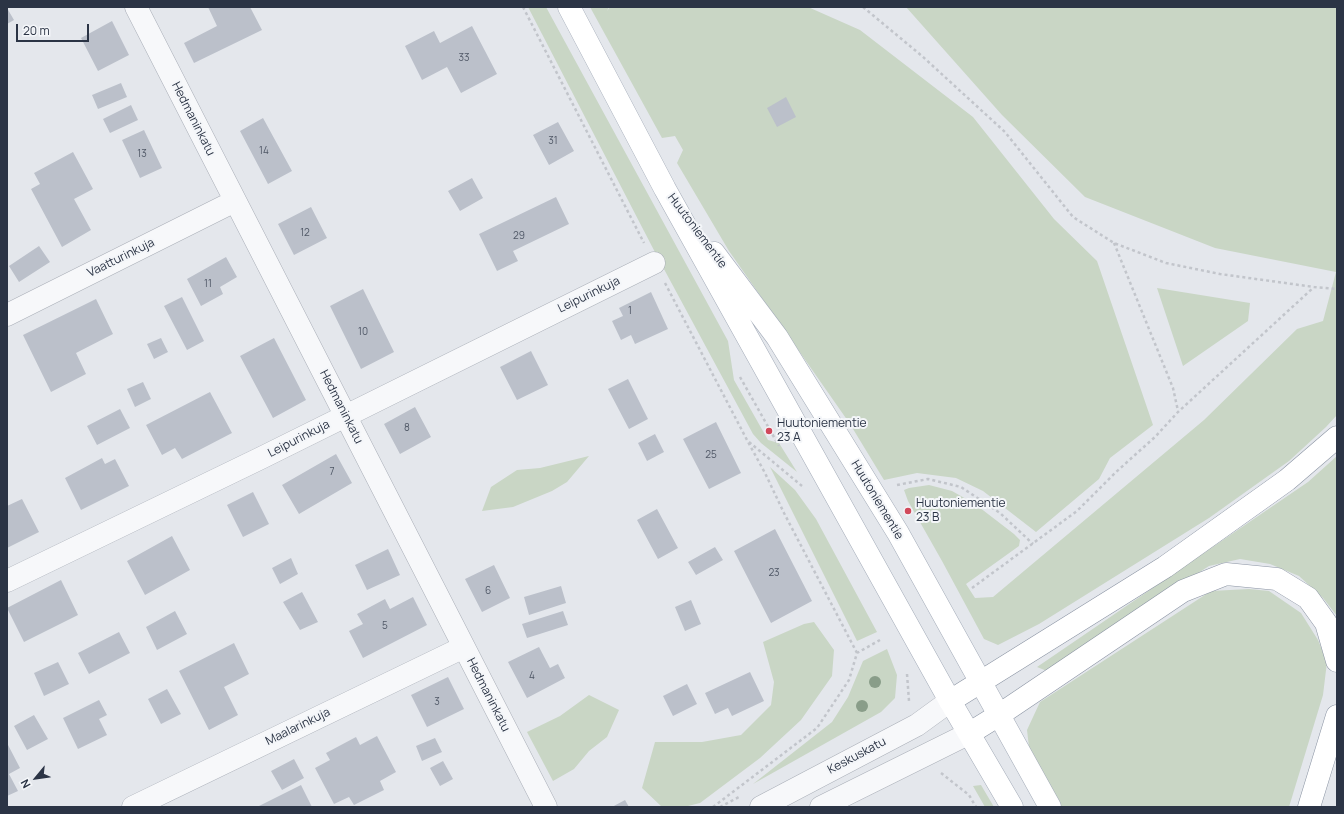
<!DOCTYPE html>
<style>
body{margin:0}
#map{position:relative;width:1344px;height:814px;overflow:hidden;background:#e4e7ec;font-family:Manrope,sans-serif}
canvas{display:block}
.frame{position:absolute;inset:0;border:8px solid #2b3445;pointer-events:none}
.north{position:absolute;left:16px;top:758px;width:40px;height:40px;-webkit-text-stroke:3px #f4f6f9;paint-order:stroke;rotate:241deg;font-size:11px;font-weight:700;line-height:16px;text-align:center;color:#2b3445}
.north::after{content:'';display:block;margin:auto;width:14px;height:18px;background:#2b3445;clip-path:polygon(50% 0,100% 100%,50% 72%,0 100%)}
.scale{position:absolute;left:16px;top:24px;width:73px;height:18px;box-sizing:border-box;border:2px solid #2b3445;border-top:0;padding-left:5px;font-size:12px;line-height:14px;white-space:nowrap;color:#2b3445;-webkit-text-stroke:3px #f4f6f9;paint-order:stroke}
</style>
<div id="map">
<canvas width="1344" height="814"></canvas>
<div class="frame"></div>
<div class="north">N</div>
<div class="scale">20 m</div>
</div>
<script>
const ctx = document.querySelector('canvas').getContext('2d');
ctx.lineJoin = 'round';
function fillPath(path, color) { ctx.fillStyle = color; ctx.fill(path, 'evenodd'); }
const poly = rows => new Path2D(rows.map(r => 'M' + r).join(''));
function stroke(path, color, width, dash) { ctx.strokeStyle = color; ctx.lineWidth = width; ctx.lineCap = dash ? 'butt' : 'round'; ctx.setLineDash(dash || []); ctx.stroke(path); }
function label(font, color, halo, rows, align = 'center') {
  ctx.font = font + ' Manrope,sans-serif'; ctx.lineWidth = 4; ctx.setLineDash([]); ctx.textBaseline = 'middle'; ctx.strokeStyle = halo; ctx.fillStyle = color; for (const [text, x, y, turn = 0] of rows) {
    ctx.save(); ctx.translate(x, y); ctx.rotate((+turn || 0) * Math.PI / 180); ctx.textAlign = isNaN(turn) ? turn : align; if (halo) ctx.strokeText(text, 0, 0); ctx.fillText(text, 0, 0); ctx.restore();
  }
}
const green = poly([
 [528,7,546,7,728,341,734,380,768,440,779,443,797,472,761,443,753,434,658,258],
 [590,7,609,7,607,11,610,7,808,7,860,30,973,117,1054,219,1097,261,1153,425,1110,458,1099,479,1036,532,983,491,956,478,917,473,884,480,850,424,729,251,677,163,683,150,675,136,662,138],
 [906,7,1337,7,1337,415,1326,427,1289,461,1209,518,1039,624,998,645,984,639,942,561,908,501,904,490,909,488,929,485,952,491,975,504,1014,534,1020,540,1019,546,966,584,975,598,993,597,1204,420,1297,329,1323,321,1336,272,1215,248,1085,197,1002,115],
 [1157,288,1250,303,1248,321,1183,366],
 [589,456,567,482,552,491,513,507,482,511,491,487,517,470,540,468],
 [1337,456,1337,616,1323,598,1299,576,1270,564,1240,559,1209,566,1047,671,1037,667,1308,482],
 [770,467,795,490,816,519,877,632,857,641],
 [1249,589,1269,591,1301,613,1318,640,1327,662,1323,695,1289,807,1060,807,1029,747,1027,730,1040,702,1211,591],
 [814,622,834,650,832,676,801,720,760,758,700,803,684,807,662,807,642,788,655,742,702,742,741,735,771,705,774,682,763,642,804,624],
 [887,649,897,675,895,698,881,712,753,784,832,722,848,697,863,661],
 [589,695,619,710,607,737,589,751,574,769,553,781,527,732,560,716],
 [981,785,994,807,985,807,973,786]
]);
const building = poly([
 [208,7,250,7,262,30,194,63,184,43,217,26],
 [7,8,14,20,7,24],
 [112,21,129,55,98,71,81,38],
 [472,26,497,74,461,93,447,67,422,80,405,46,434,31,440,43],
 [121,83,127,97,98,109,92,95],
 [786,97,796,117,777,127,767,108],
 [131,105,138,120,110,133,103,119],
 [263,118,292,171,268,184,240,131],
 [558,122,574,151,549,165,533,135],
 [144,130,162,168,140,178,122,140],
 [73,152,93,189,74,199,91,230,62,247,31,189,40,184,34,173],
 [472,178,483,198,460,211,448,191],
 [556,197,569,224,513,251,518,261,497,271,479,234],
 [311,207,327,238,294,255,278,224],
 [39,246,50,262,19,282,9,266],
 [226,257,237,277,220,287,223,294,201,306,187,279],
 [363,289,394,352,361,369,330,306],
 [651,292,668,329,635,344,631,335,621,340,612,321,623,316,619,308],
 [182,297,204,341,187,350,164,306],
 [96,299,113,334,76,353,86,374,51,392,23,335],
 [161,338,168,352,154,359,147,344],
 [274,338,306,400,273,418,240,356],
 [531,351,548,385,517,400,500,367],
 [628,379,648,419,629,429,608,389],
 [143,382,151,399,135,407,127,389],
 [210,392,232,433,182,459,175,448,162,455,146,425],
 [415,407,431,437,400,454,384,424],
 [120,409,130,428,97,445,87,426],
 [716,422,741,473,709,489,683,439],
 [655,434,664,452,647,461,638,443],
 [336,454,352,483,299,514,282,485],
 [102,458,105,464,115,459,129,486,81,510,65,478],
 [253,492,269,524,243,537,227,505],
 [22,499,39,532,7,548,7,506],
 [657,509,678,548,658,559,637,520],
 [775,529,812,601,771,623,734,551],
 [172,536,190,570,145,595,127,561],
 [715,547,723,560,696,575,688,562],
 [388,549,400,575,367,590,355,565],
 [291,558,298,574,280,584,272,568],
 [494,565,510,598,482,612,465,579],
 [61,580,78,615,24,642,7,608],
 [561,586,566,603,529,615,524,597],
 [302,592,318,622,300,630,283,602],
 [413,597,427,625,363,658,349,631,363,624,357,614,385,599,390,609],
 [691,600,701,624,685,631,675,607],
 [175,611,187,634,157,650,146,627],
 [563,611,568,625,527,638,522,624],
 [119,632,130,653,89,674,78,653],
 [234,643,249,674,224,687,238,715,209,730,179,671],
 [539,647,550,668,558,664,565,678,527,698,508,662],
 [58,662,69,684,44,696,34,673],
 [750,672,764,701,732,716,728,708,715,714,705,693],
 [448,677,464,709,427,727,411,695],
 [687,684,697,704,673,716,663,696],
 [167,689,181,714,161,724,148,699],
 [99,700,107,715,99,719,107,735,78,749,63,718],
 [34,715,48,739,27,750,14,726],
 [377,736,396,772,380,781,384,790,354,805,349,797,334,804,315,768,330,760,326,753,356,737,360,745],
 [435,738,442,752,422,761,416,746],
 [7,743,20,768,9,774,18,791,7,796],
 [294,759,304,778,282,790,271,771],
 [443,761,453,779,440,786,430,768],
 [301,785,312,807,257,807],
 [625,800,629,807,612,807]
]);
const path = poly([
 [523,7,644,243],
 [863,7,922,56,1005,132,1073,217,1114,243,1166,263,1220,274,1314,287,1337,289],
 [1114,243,1173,388,1178,411],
 [665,283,747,440,765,473,784,513,857,653],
 [740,377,779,446],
 [749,442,802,486],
 [897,485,928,479,961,487,1000,513,1033,544],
 [972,588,1077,511,1116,472,1155,437,1178,412,1313,288],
 [907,674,909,701],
 [941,773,969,795,976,807],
 [713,807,817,728,849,680,857,653,880,640],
 [720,807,739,797]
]);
const minor = poly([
 [136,7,546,807],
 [7,315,235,201],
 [7,581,261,458,654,263],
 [133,807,464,647],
 [761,807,917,725,950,701],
 [821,807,970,733]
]);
const major = poly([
 [569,7,665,189,950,701,1012,807],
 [714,253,777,337,898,533,1050,807]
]);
const highway = poly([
 [950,701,1165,567,1287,480,1337,437],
 [970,733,999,715,1183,591,1226,574,1277,579,1308,598,1326,623,1337,661],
 [1309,807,1337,716]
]);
const trees = [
 [875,682],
 [862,706]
];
const markers = [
 [769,431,4,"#d1495b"],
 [908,511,4,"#d1495b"]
];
const numberNames = [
 ["33",464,58],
 ["31",553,141],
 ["14",264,151],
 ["13",142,154],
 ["12",305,233],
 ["29",519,236],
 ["11",208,284],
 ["1",630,311],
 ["10",363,332],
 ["8",407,428],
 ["25",711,455],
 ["7",332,472],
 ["23",774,573],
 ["6",488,591],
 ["5",385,626],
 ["4",532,676],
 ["3",437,702]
];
const streetNames = [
 ["Hedmaninkatu",193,119,63],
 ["Huutoniementie",697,231,53],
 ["Vaatturinkuja",121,258,-26],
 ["Leipurinkuja",589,295,-26],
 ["Hedmaninkatu",341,407,63],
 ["Leipurinkuja",299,439,-27],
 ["Huutoniementie",877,500,59],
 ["Hedmaninkatu",488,695,63],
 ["Maalarinkuja",298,727,-26],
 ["Keskuskatu",857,756,-28]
];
const poiNames = [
 ["Huutoniementie",777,424],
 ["23 A",777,438],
 ["Huutoniementie",916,504],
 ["23 B",916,518]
];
fillPath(green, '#c9d6c5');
fillPath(building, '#bbc0ca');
stroke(minor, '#a9aeb7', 23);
stroke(major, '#a3abb8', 23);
stroke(highway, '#8b94a3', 23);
stroke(path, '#c2c5cb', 2.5, [3, 3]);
stroke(minor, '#f7f8fa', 22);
stroke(major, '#fff', 22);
stroke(highway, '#fff', 22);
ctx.fillStyle = '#899d89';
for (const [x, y] of trees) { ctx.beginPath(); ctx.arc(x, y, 6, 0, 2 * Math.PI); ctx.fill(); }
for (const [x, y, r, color] of markers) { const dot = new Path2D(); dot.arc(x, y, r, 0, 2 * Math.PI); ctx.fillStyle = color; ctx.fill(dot); stroke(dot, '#f4f6f9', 1.5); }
label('10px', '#4f5766', null, numberNames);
label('12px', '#2b3445', '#f4f6f9', streetNames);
label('12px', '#2b3445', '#f4f6f9', poiNames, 'left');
</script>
